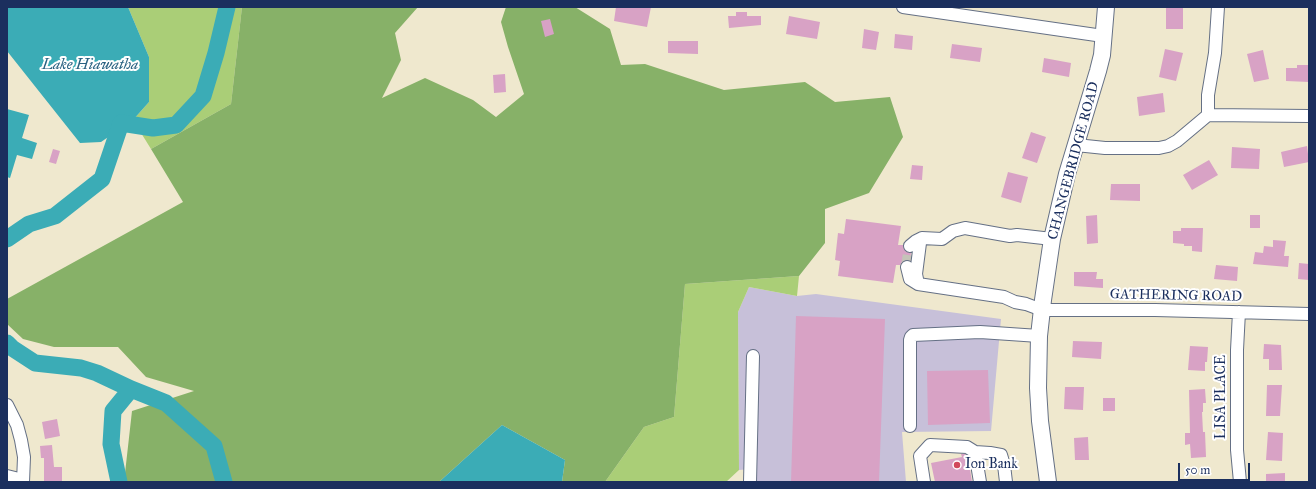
<!DOCTYPE html>
<style>
body{margin:0}
#map{position:relative;width:1316px;height:489px;overflow:hidden;background:#efe8ce;font-family:"IM FELL Great Primer",serif}
canvas{display:block}
.frame{position:absolute;inset:0;border:8px solid #1b2f5e;pointer-events:none}
.scale{position:absolute;left:1178px;top:463px;width:72px;height:18px;box-sizing:border-box;border:2px solid #1b2f5e;border-top:0;padding-left:5px;font-size:12px;line-height:14px;white-space:nowrap;color:#1b2f5e;-webkit-text-stroke:3px #fff;paint-order:stroke}
</style>
<div id="map">
<canvas width="1316" height="489"></canvas>
<div class="frame"></div>
<div class="scale">50 m</div>
</div>
<script>
const ctx = document.querySelector('canvas').getContext('2d');
ctx.lineJoin = 'round';
function fillPath(path, color) { ctx.fillStyle = color; ctx.fill(path, 'evenodd'); }
const poly = rows => new Path2D(rows.map(r => 'M' + r).join(''));
function stroke(path, color, width, dash) { ctx.strokeStyle = color; ctx.lineWidth = width; ctx.lineCap = dash ? 'butt' : 'round'; ctx.setLineDash(dash || []); ctx.stroke(path); }
function label(font, color, halo, rows, align = 'center') {
  ctx.font = font + ' "IM FELL Great Primer",serif'; ctx.lineWidth = 4; ctx.setLineDash([]); ctx.textBaseline = 'middle'; ctx.strokeStyle = halo; ctx.fillStyle = color; for (const [text, x, y, turn = 0] of rows) {
    ctx.save(); ctx.translate(x, y); ctx.rotate((+turn || 0) * Math.PI / 180); ctx.textAlign = isNaN(turn) ? turn : align; if (halo) ctx.strokeText(text, 0, 0); ctx.fillText(text, 0, 0); ctx.restore();
  }
}
const industrial = poly([
 [749,287,797,296,816,294,1001,319,991,431,902,432,906,482,750,482,751,469,739,470,738,312]
]);
const green = poly([
 [128,7,242,7,231,104,151,149,133,120,149,102,149,57],
 [799,276,797,296,749,287,738,312,739,470,726,482,605,482,644,427,674,417,685,284]
]);
const forest = poly([
 [242,7,418,7,395,33,401,60,382,98,425,78,473,100,496,117,524,94,508,47,501,22,506,7,575,7,610,29,621,65,645,64,724,90,805,82,835,102,890,97,903,137,869,193,825,209,825,243,799,276,685,284,674,417,644,427,605,482,562,482,565,460,502,425,439,482,124,482,132,411,194,391,146,377,118,347,54,347,23,339,7,324,7,299,183,202,151,149,231,104]
]);
const water = poly([
 [7,7,128,7,149,57,149,102,133,120,101,142,80,143,7,51],
 [7,109,29,115,22,138,37,143,32,159,17,155,10,178,7,177],
 [502,425,565,460,562,482,439,482]
]);
const river = poly([
 [7,239,29,224,55,216,102,179,121,123,153,128,176,125,203,96,216,53,227,7],
 [7,343,12,348,35,363,81,368,97,373,131,389,113,411,111,444,119,482],
 [131,389,166,403,214,446,224,482]
]);
const building = poly([
 [616,7,651,7,647,27,614,21],
 [1166,7,1183,7,1183,29,1166,29],
 [736,12,747,12,747,16,761,16,761,25,729,28,728,16,736,16],
 [789,16,820,22,817,39,786,34],
 [550,19,554,34,545,37,541,21],
 [864,29,879,32,876,50,862,48],
 [895,34,913,36,912,50,894,48],
 [668,41,698,41,698,54,668,53],
 [952,44,982,48,980,62,950,58],
 [1165,49,1183,53,1176,81,1159,77],
 [1263,50,1269,79,1254,82,1247,54],
 [1044,58,1071,63,1069,77,1042,72],
 [1297,65,1309,65,1309,82,1286,81,1286,68,1297,68],
 [505,74,506,92,494,93,493,75],
 [1163,93,1165,112,1139,116,1137,97],
 [1031,132,1046,137,1037,163,1022,158],
 [1307,146,1309,162,1284,167,1281,152],
 [1232,147,1260,149,1259,169,1231,168],
 [53,149,60,151,56,164,49,162],
 [1209,160,1218,175,1192,190,1183,175],
 [912,165,923,166,922,180,910,179],
 [1008,172,1028,177,1021,203,1001,197],
 [1111,184,1140,184,1140,201,1110,200],
 [1097,215,1098,243,1087,244,1086,216],
 [1250,215,1260,215,1260,228,1250,228],
 [846,219,901,226,898,245,903,245,905,251,911,253,910,260,905,260,902,262,900,265,896,265,893,283,838,276,840,261,835,260,838,233,844,234],
 [1181,228,1203,228,1202,252,1192,251,1192,246,1184,246,1184,244,1173,243,1173,231,1181,231],
 [1273,240,1286,241,1284,256,1289,256,1288,267,1253,264,1255,252,1263,253,1264,246,1273,247],
 [1299,263,1309,264,1309,280,1298,279],
 [1216,265,1238,267,1237,281,1214,279],
 [1074,272,1097,272,1096,279,1103,279,1103,288,1074,286],
 [796,316,885,319,879,482,791,482],
 [1073,341,1102,342,1101,359,1072,357],
 [1264,344,1281,345,1282,370,1269,370,1269,359,1263,359],
 [1190,346,1208,347,1207,362,1205,362,1205,371,1188,370],
 [988,370,990,423,928,425,927,371],
 [1267,385,1282,385,1280,416,1266,416],
 [1065,387,1084,387,1083,410,1064,409],
 [1205,389,1206,403,1203,403,1203,412,1202,412,1203,432,1205,432,1206,457,1191,458,1190,444,1185,445,1185,433,1190,433,1189,390],
 [1103,398,1115,398,1115,411,1103,411],
 [57,419,60,436,45,439,42,422],
 [1268,432,1283,433,1282,461,1266,460],
 [1088,437,1089,460,1075,460,1074,438],
 [52,445,54,467,62,467,62,482,44,482,44,458,41,458,40,446],
 [961,454,965,454,968,457,972,482,935,482,931,463,962,457],
 [1285,473,1285,482,1266,482,1266,474]
]);
const minorTunnel = poly([
 [907,267,910,246]
]);
const minor = poly([
 [903,7,1103,36],
 [1208,115,1309,116],
 [1076,145,1105,148,1159,148,1168,146,1177,141,1208,115,1208,95,1215,53,1218,7],
 [910,246,916,241,922,238,942,239,953,231,965,228,1010,236,1017,235,1052,239],
 [907,267,910,279,918,284,1004,297,1015,302,1026,304,1042,310,1155,310,1309,314],
 [918,284,916,274,920,243,922,238],
 [1239,312,1237,350,1237,450,1240,482],
 [7,405,17,425,21,440,24,457,23,482],
 [910,426,910,340,911,337,913,335,980,332,1039,336],
 [975,452,990,453,1001,455,1004,465,1006,482],
 [7,476,23,480],
 [750,482,753,356],
 [924,482,920,456,930,445,967,447,975,452,980,482]
]);
const major = poly([
 [1048,482,1040,421,1038,388,1039,336,1043,300,1052,239,1067,174,1098,71,1102,55,1106,7]
]);
const markers = [
 [957,465,4,"#d1495b"]
];
const streetNames = [
 ["CHANGEBRIDGE ROAD",1074,161,-75],
 ["GATHERING ROAD",1176,296,1],
 ["LISA PLACE",1222,397,-90]
];
const poiNames = [
 ["Ion Bank",965,465]
];
const waterNames = [
 ["Lake Hiawatha",90,65]
];
fillPath(industrial, '#c7c0d9');
fillPath(green, '#aace77');
fillPath(forest, '#87b168');
fillPath(water, '#3bacb6');
stroke(river, '#3bacb6', 17);
fillPath(building, '#d8a2c5');
stroke(minorTunnel, '#c5c3b8', 12, [12, 6]);
stroke(minor, '#657085', 14);
stroke(major, '#657085', 18);
stroke(minor, '#fff', 12);
stroke(major, '#fff', 16);
for (const [x, y, r, color] of markers) { const dot = new Path2D(); dot.arc(x, y, r, 0, 2 * Math.PI); ctx.fillStyle = color; ctx.fill(dot); stroke(dot, '#fff', 1.5); }
label('14px', '#1b2f5e', '#fff', streetNames);
label('14px', '#1b2f5e', '#fff', poiNames, 'left');
label('italic 15px', '#286181', '#fff', waterNames);
</script>
